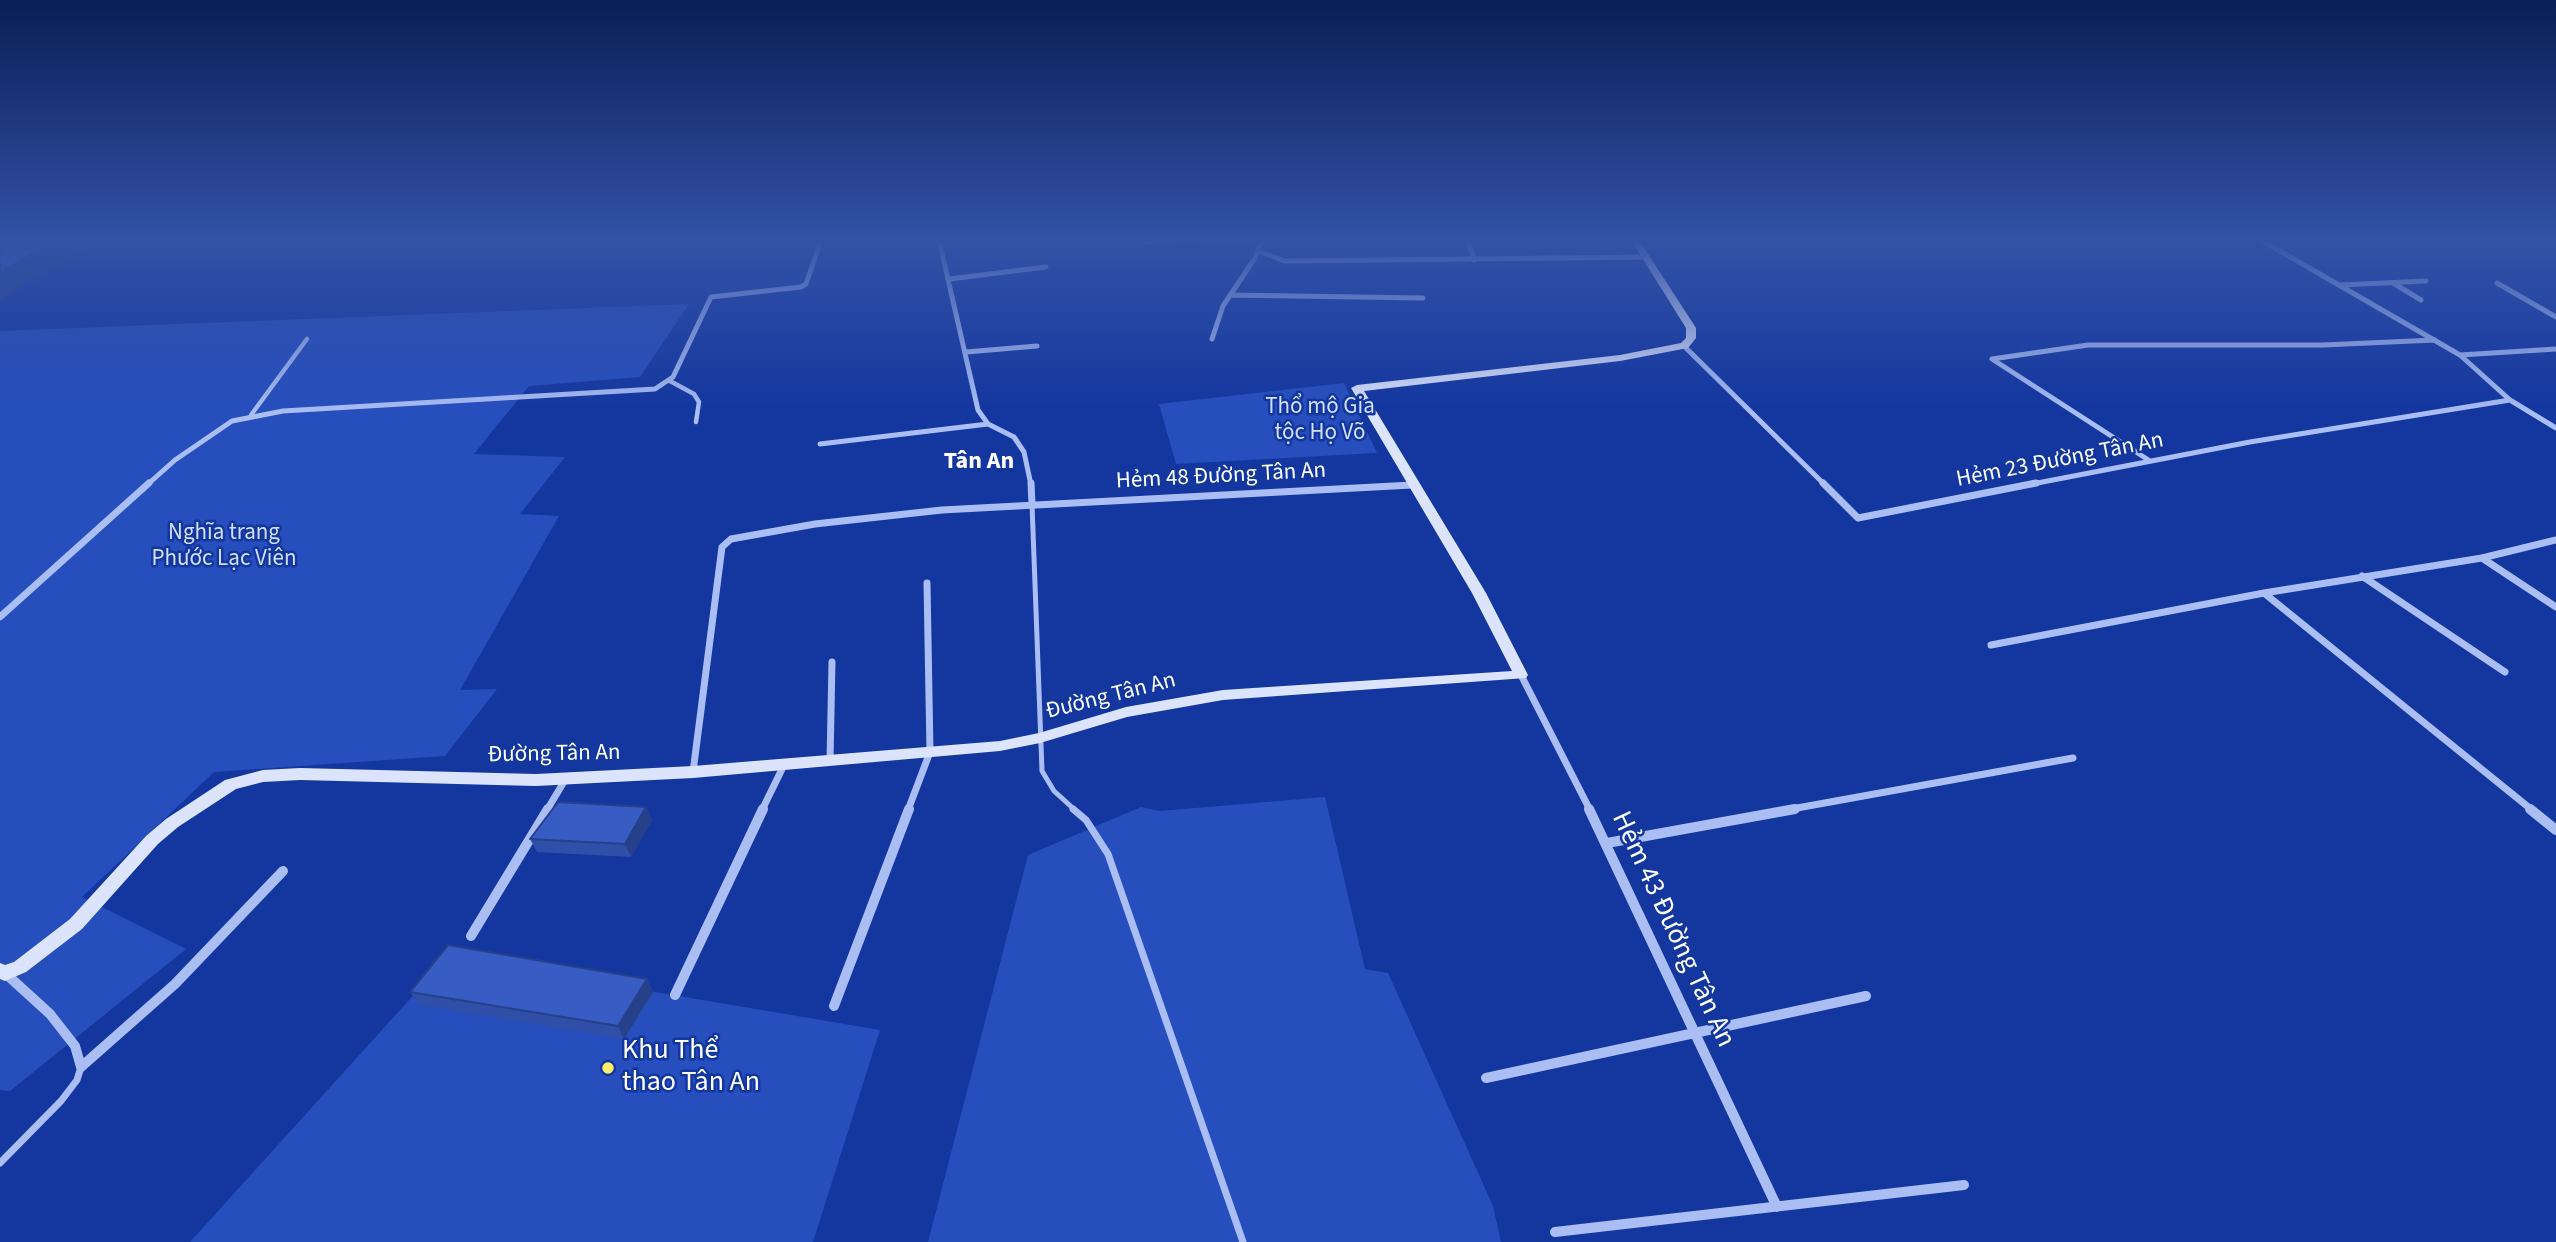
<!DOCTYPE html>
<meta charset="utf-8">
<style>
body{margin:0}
canvas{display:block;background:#13369f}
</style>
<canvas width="2556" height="1242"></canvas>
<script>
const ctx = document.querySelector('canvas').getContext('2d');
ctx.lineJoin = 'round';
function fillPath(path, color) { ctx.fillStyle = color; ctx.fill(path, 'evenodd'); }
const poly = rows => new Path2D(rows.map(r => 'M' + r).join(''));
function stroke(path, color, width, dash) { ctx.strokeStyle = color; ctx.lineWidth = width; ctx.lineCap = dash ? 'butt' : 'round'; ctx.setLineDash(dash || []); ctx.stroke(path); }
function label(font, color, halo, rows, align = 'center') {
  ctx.font = font + ' "Source Sans 3",sans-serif'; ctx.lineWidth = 5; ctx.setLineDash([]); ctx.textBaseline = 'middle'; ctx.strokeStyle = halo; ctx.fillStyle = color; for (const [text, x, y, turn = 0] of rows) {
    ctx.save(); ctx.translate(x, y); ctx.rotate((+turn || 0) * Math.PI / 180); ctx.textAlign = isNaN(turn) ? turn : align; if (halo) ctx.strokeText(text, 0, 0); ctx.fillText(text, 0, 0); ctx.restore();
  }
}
const green = poly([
 [689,304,640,377,529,386,474,454,565,457,520,514,559,516,460,690,497,689,445,756,214,772,82,897,186,949,10,1091,0,1090,0,331],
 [1344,383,1377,453,1176,464,1159,404],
 [1325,797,1365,969,1388,973,1493,1206,1501,1242,928,1242,1028,855,1141,807,1160,811],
 [448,957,880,1030,813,1242,190,1242]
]);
const laneFar2 = poly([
 [1145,242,1262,240],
 [670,381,694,394,699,402,696,422],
 [251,415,307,339]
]);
const laneFar1 = poly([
 [1032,504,1042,771,1054,791,1075,810]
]);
const lane = poly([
 [1073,809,1086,820,1108,854,1243,1242],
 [0,1163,61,1101,77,1080,81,1067]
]);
const streetFar2 = poly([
 [939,240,978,410,988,424,1014,437,1024,452,1031,485],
 [1468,240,1474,260],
 [2261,240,2460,355,2556,349],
 [1258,251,1285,261,1647,257],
 [949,279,1046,267],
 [2393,283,2421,300],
 [2497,283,2556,317],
 [2341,285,2426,281],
 [1230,295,1423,298],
 [1212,339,1223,306,1255,258,1262,240],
 [1684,346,1825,485],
 [966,352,1037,346],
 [2460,355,2510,400,2556,428],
 [820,444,988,424],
 [2150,461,1992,359,2088,345,2323,345,2435,340],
 [147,485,175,460,232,421,283,411,655,389,673,377,711,297,801,287,806,284,821,240],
 [1409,485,1412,485],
 [2027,485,2250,442,2510,400]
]);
const streetFar1 = poly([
 [1031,483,1032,504],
 [1823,483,1858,518,2036,483],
 [2482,558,2556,607],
 [2362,576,2505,672],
 [0,617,149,483],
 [1991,645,2264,593],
 [1521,675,1590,810],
 [830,761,832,662],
 [693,772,722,547,731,539,815,524,942,510,1412,485],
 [547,810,565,780],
 [762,810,784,765],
 [908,810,930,752,927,583],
 [1786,810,2073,758],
 [2532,810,2264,593,2482,558,2556,540]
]);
const street = poly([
 [1589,809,1777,1207],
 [2530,809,2556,830],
 [1607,843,1795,809],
 [471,936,548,809],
 [5,973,50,1014,75,1046,81,1067,175,984,283,871],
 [675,995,763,809],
 [834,1006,909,809],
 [1486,1078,1866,996],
 [1555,1232,1964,1185]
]);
const secondary = poly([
 [1631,240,1639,240,1696,328,1696,338,1688,348,1620,361,1364,391,1486,593,1528,675,1526,678,1223,700,1127,717,1040,743,1000,751,693,778,536,786,300,780,263,782,236,789,178,827,158,844,82,929,26,972,5,981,0,979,0,963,5,965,14,962,70,919,146,836,166,819,225,780,263,770,300,768,536,774,693,766,1000,741,1039,733,1126,707,1223,690,1512,671,1472,593,1351,388,1357,385,1620,355,1681,343,1686,338,1686,328,1631,240]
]);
const wall = poly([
 [646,807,652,820,631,857,537,852,530,839],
 [647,979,653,992,624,1039,419,1005,410,992]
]);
const shadedWall = poly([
 [57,240,101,240,0,300,0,272],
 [646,807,652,820,631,857,625,844],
 [647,979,653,992,624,1039,618,1026]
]);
const building = poly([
 [0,240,57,240,0,272,0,240],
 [558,802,646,807,625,844,530,839,558,802],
 [448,945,647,979,618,1026,410,992,448,945]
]);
const markers = [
 [608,1068,7,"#fff06e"]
];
const parkNames = [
 ["Thổ mộ Gia",1320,408],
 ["tộc Họ Võ",1320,434],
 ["Nghĩa trang",224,534],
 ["Phước Lạc Viên",224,560]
];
const streetNames = [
 ["Hẻm 23 Đường Tân An",2060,461,-11],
 ["Hẻm 48 Đường Tân An",1221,477,-3],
 ["Đường Tân An",1111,697,-14],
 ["Đường Tân An",554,755,-1]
];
const neighbourhoodNames = [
 ["Tân An",979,463]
];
const nearStreetnames = [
 ["Hẻm 43 Đường Tân An",1672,930,65]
];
const nearPoinames = [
 ["Khu Thể",622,1052],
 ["thao Tân An",622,1084]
];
fillPath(green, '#264ebd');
stroke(laneFar2, '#aabef4', 4.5);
stroke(laneFar1, '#aabef4', 5);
stroke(lane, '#aabef4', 7);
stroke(streetFar2, '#aabef4', 5);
stroke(streetFar1, '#aabef4', 7);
stroke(street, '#aabef4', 10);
fillPath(secondary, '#dbe3fd');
fillPath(wall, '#2f4fa9');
fillPath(shadedWall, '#264089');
fillPath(building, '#375cc4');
stroke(building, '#264089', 2);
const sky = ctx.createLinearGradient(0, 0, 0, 414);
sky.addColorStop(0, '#0a1e57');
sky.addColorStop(0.58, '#3352a6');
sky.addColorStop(1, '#3352a600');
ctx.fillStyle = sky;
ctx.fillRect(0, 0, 2556, 414);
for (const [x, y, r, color] of markers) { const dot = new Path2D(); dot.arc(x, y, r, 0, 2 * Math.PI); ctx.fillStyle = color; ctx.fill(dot); stroke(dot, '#13369f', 2.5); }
label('23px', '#d3dffe', '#13369f', parkNames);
label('23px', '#fff', '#13369f', streetNames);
label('bold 24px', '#fff', '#13369f', neighbourhoodNames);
label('28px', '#fff', '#13369f', nearStreetnames);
label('28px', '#fff', '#13369f', nearPoinames, 'left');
</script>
